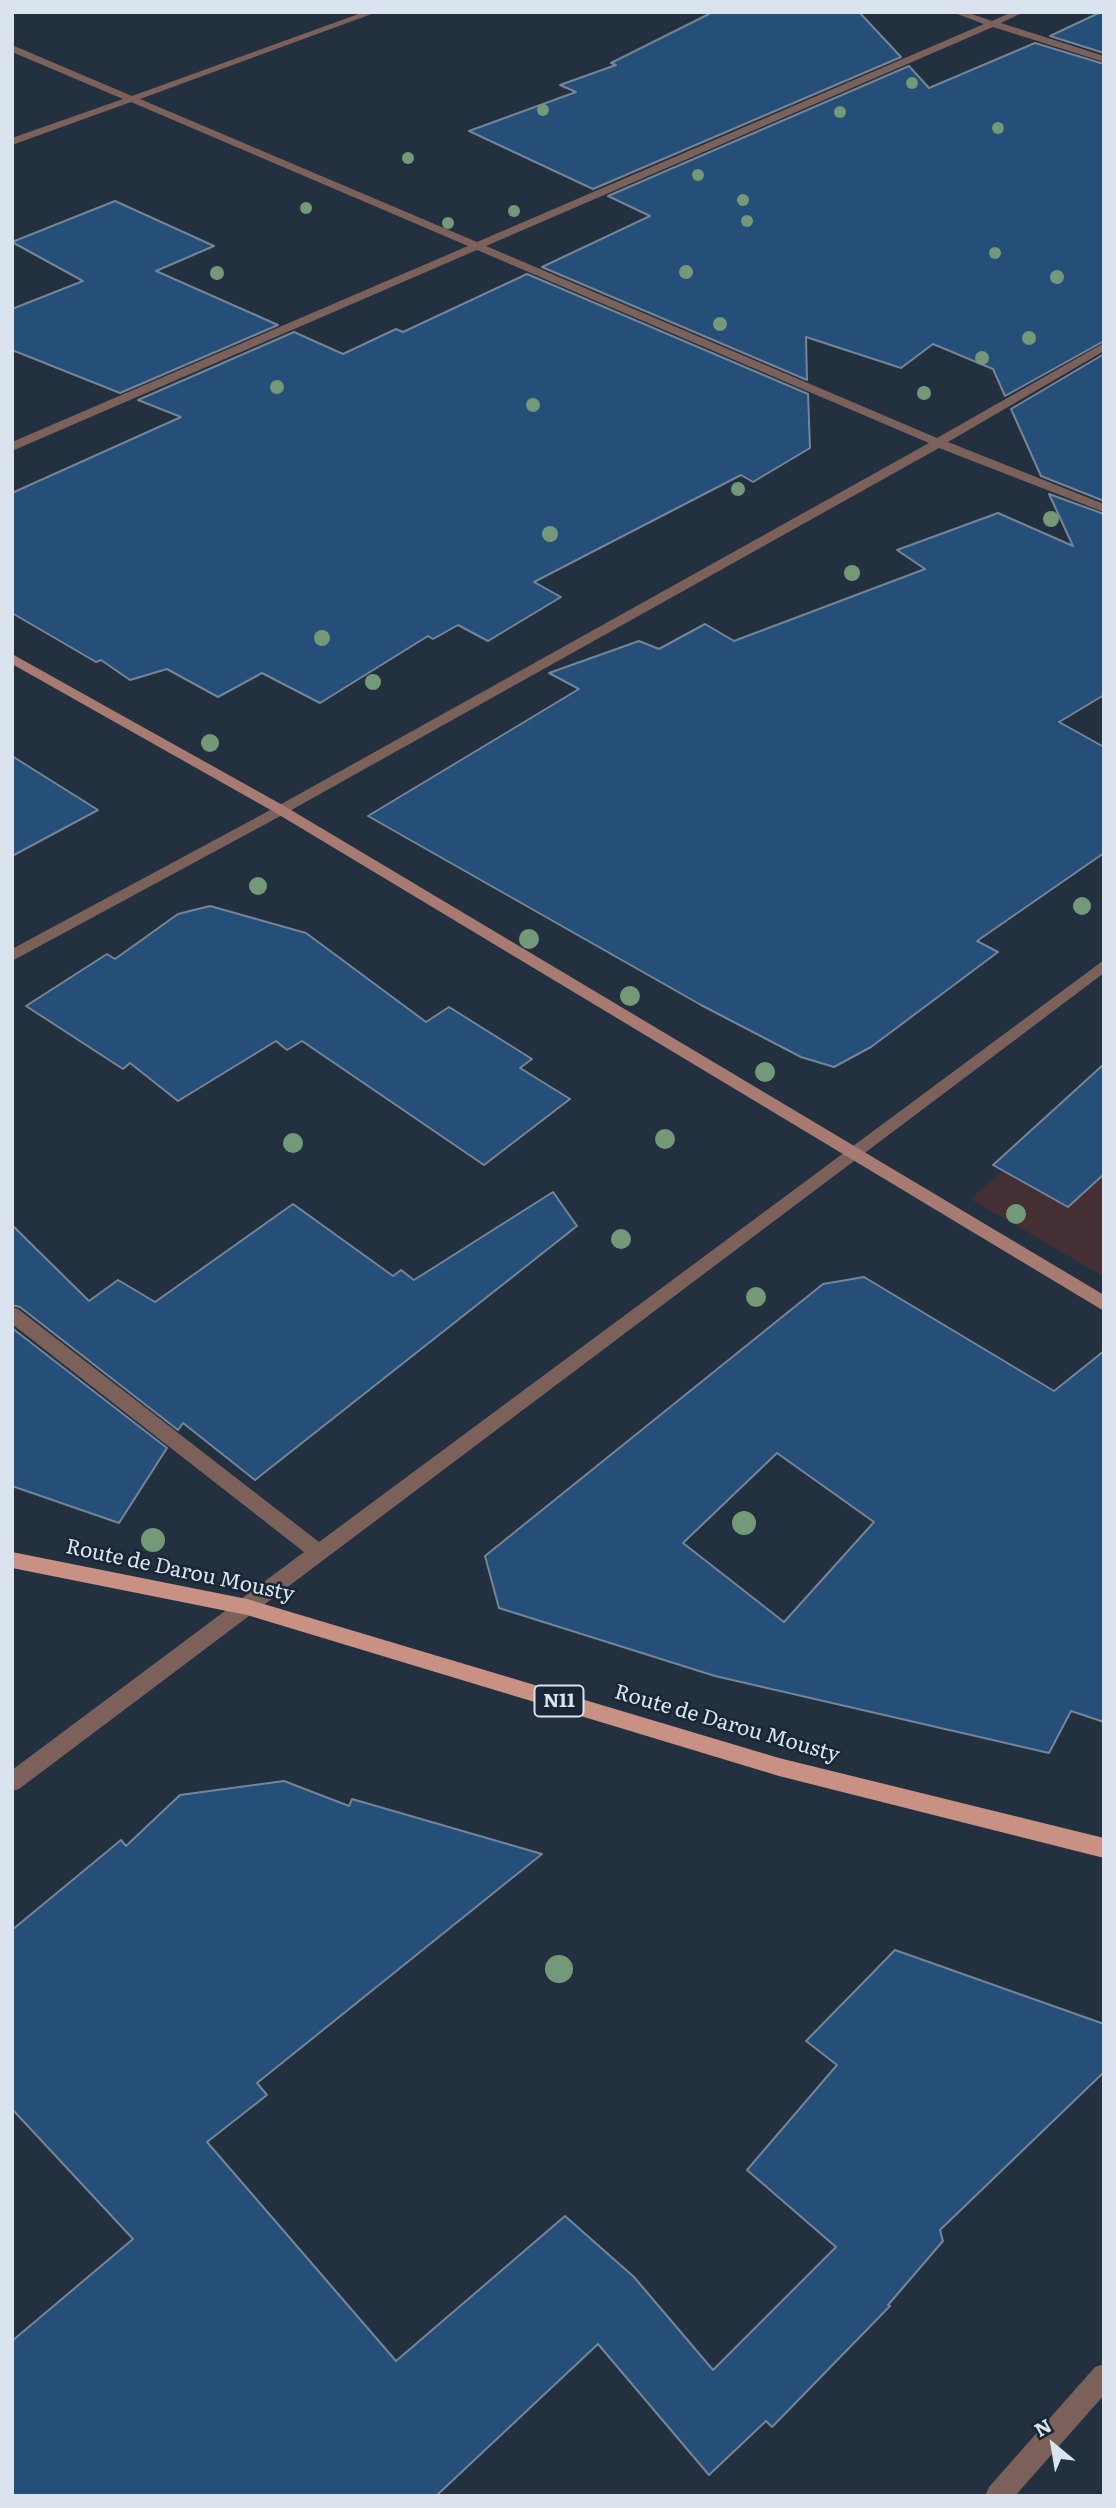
<!DOCTYPE html>
<style>
body{margin:0}
#map{position:relative;width:1116px;height:2508px;overflow:hidden;background:#223040;font-family:Literata,serif}
canvas{display:block}
.frame{position:absolute;inset:0;border:14px solid #dbe4ee;pointer-events:none}
.north{position:absolute;left:1018px;top:2410px;width:70px;height:70px;-webkit-text-stroke:5px #182635;paint-order:stroke;rotate:330deg;font-size:19px;font-weight:700;line-height:28px;text-align:center;color:#dbe4ee}
.north::after{content:'';display:block;margin:auto;width:24px;height:32px;background:#dbe4ee;clip-path:polygon(50% 0,100% 100%,50% 72%,0 100%)}
</style>
<div id="map">
<canvas width="1116" height="2508"></canvas>
<div class="frame"></div>
<div class="north">N</div>
</div>
<script>
const ctx = document.querySelector('canvas').getContext('2d');
ctx.lineJoin = 'round';
function fillPath(path, color) { ctx.fillStyle = color; ctx.fill(path, 'evenodd'); }
const poly = rows => new Path2D(rows.map(r => 'M' + r).join(''));
function stroke(path, color, width, dash) { ctx.strokeStyle = color; ctx.lineWidth = width; ctx.lineCap = dash ? 'butt' : 'round'; ctx.setLineDash(dash || []); ctx.stroke(path); }
function label(font, color, halo, rows, align = 'center') {
  ctx.font = font + ' Literata,serif'; ctx.lineWidth = 5; ctx.setLineDash([]); ctx.textBaseline = 'middle'; ctx.strokeStyle = halo; ctx.fillStyle = color; for (const [text, x, y, turn = 0] of rows) {
    ctx.save(); ctx.translate(x, y); ctx.rotate((+turn || 0) * Math.PI / 180); ctx.textAlign = isNaN(turn) ? turn : align; if (halo) ctx.strokeText(text, 0, 0); ctx.fillText(text, 0, 0); ctx.restore();
  }
}
const commercial = poly([
 [1104,1081,1104,1277,971,1199]
]);
const building = poly([
 [713,12,859,12,901,57,593,189,469,131,576,92,560,85,616,65,611,63,713,12],
 [1101,12,1104,12,1104,53,1050,36,1101,12],
 [1035,43,1104,64,1104,341,1005,396,993,369,933,344,901,368,806,337,807,380,542,267,650,216,608,196,909,66,929,88,1035,43],
 [115,201,214,246,156,271,278,325,120,393,12,350,12,309,83,281,12,242,115,201],
 [527,274,808,394,810,448,753,482,741,475,534,582,561,597,488,641,458,625,433,639,428,636,320,703,262,673,218,697,167,669,130,680,101,660,96,662,12,613,12,493,181,417,138,400,294,332,343,354,396,329,403,332,527,274],
 [1104,354,1104,501,1041,476,1011,409,1104,354],
 [1049,494,1104,514,1104,695,1059,722,1104,747,1104,853,977,941,998,952,871,1047,834,1067,801,1057,701,1005,368,816,579,689,549,673,639,641,659,649,705,624,734,641,925,569,897,550,998,513,1073,546,1049,494],
 [12,756,98,810,12,856,12,756],
 [210,906,306,933,426,1022,449,1007,532,1059,520,1068,570,1099,484,1165,302,1041,287,1050,276,1041,178,1101,130,1063,123,1069,26,1006,107,954,115,959,178,914,210,906],
 [1104,1064,1104,1174,1068,1207,993,1165,1104,1064],
 [553,1192,577,1226,255,1480,183,1423,178,1430,20,1307,12,1305,12,1225,89,1301,118,1280,155,1302,293,1204,393,1276,401,1270,414,1280,553,1192],
 [864,1277,1054,1391,1104,1351,1104,1722,1071,1711,1049,1753,715,1676,499,1608,485,1556,823,1284,864,1277],
 [777,1453,874,1522,784,1622,683,1543,777,1453],
 [12,1328,167,1448,119,1523,12,1486,12,1328],
 [284,1781,349,1806,352,1799,542,1854,257,2083,267,2095,207,2142,396,2361,565,2216,634,2277,713,2370,836,2247,747,2170,837,2065,806,2041,895,1950,1104,2024,1104,2072,940,2230,943,2241,888,2305,890,2306,772,2427,766,2421,709,2475,598,2344,436,2496,12,2496,12,2341,133,2239,12,2109,12,1930,121,1840,126,1846,180,1795,284,1781]
]);
const street = poly([
 [364,12,377,12,140,99,477,242,984,24,952,12,966,12,992,21,1012,12,1024,12,1001,23,1104,56,1104,62,993,27,486,246,937,438,1104,343,1104,351,948,442,1104,504,1104,512,939,448,286,813,12,961,12,949,276,807,929,443,477,250,12,451,12,442,468,246,131,102,12,145,12,138,123,99,12,52,12,45,132,96,364,12],
 [1104,960,1104,973,19,1789,12,1791,12,1770,304,1552,12,1324,12,1307,18,1309,319,1542,1104,960],
 [1104,2364,1104,2395,1015,2496,985,2496,989,2487,1095,2367,1104,2364]
]);
const secondary = poly([
 [12,654,286,807,1104,1295,1104,1311,276,813,12,664,12,654]
]);
const primary = poly([
 [12,1552,247,1599,779,1758,1104,1838,1104,1858,779,1776,247,1615,12,1568,12,1552]
]);
const trees = [
 [912,83,6],
 [543,110,6],
 [840,112,6],
 [998,128,6],
 [408,158,6],
 [698,175,6],
 [743,200,6],
 [306,208,6],
 [514,211,6],
 [747,221,6],
 [448,223,6],
 [995,253,6],
 [686,272,7],
 [217,273,7],
 [1057,277,7],
 [720,324,7],
 [1029,338,7],
 [982,358,7],
 [277,387,7],
 [924,393,7],
 [533,405,7],
 [738,489,7],
 [1051,519,8],
 [550,534,8],
 [852,573,8],
 [322,638,8],
 [373,682,8],
 [210,743,9],
 [258,886,9],
 [1082,906,9],
 [529,939,10],
 [630,996,10],
 [765,1072,10],
 [665,1139,10],
 [293,1143,10],
 [1016,1214,10],
 [621,1239,10],
 [756,1297,10],
 [744,1523,12],
 [153,1540,12],
 [559,1969,14]
];
const shields = [
 [559,1701,49]
];
const shieldNames = [
 ["N11",559,1701]
];
const streetNames = [
 ["Route de Darou Mousty",180,1571,12],
 ["Route de Darou Mousty",727,1724,16]
];
fillPath(commercial, '#443034');
fillPath(building, '#254e78');
stroke(building, '#748597', 2);
fillPath(street, '#7c605a');
fillPath(secondary, '#a87b72');
fillPath(primary, '#c99084');
ctx.fillStyle = '#749978';
for (const [x, y, r] of trees) { ctx.beginPath(); ctx.arc(x, y, r, 0, 2 * Math.PI); ctx.fill(); }
for (const [x, y, w] of shields) { const box = new Path2D(); box.roundRect(x - w / 2, y - 15.5, w, 31, 5); ctx.fillStyle = '#182635'; ctx.fill(box); stroke(box, '#dbe4ee', 2); }
label('bold 19px', '#dbe4ee', null, shieldNames);
label('21px', '#dbe4ee', '#182635', streetNames);
</script>
